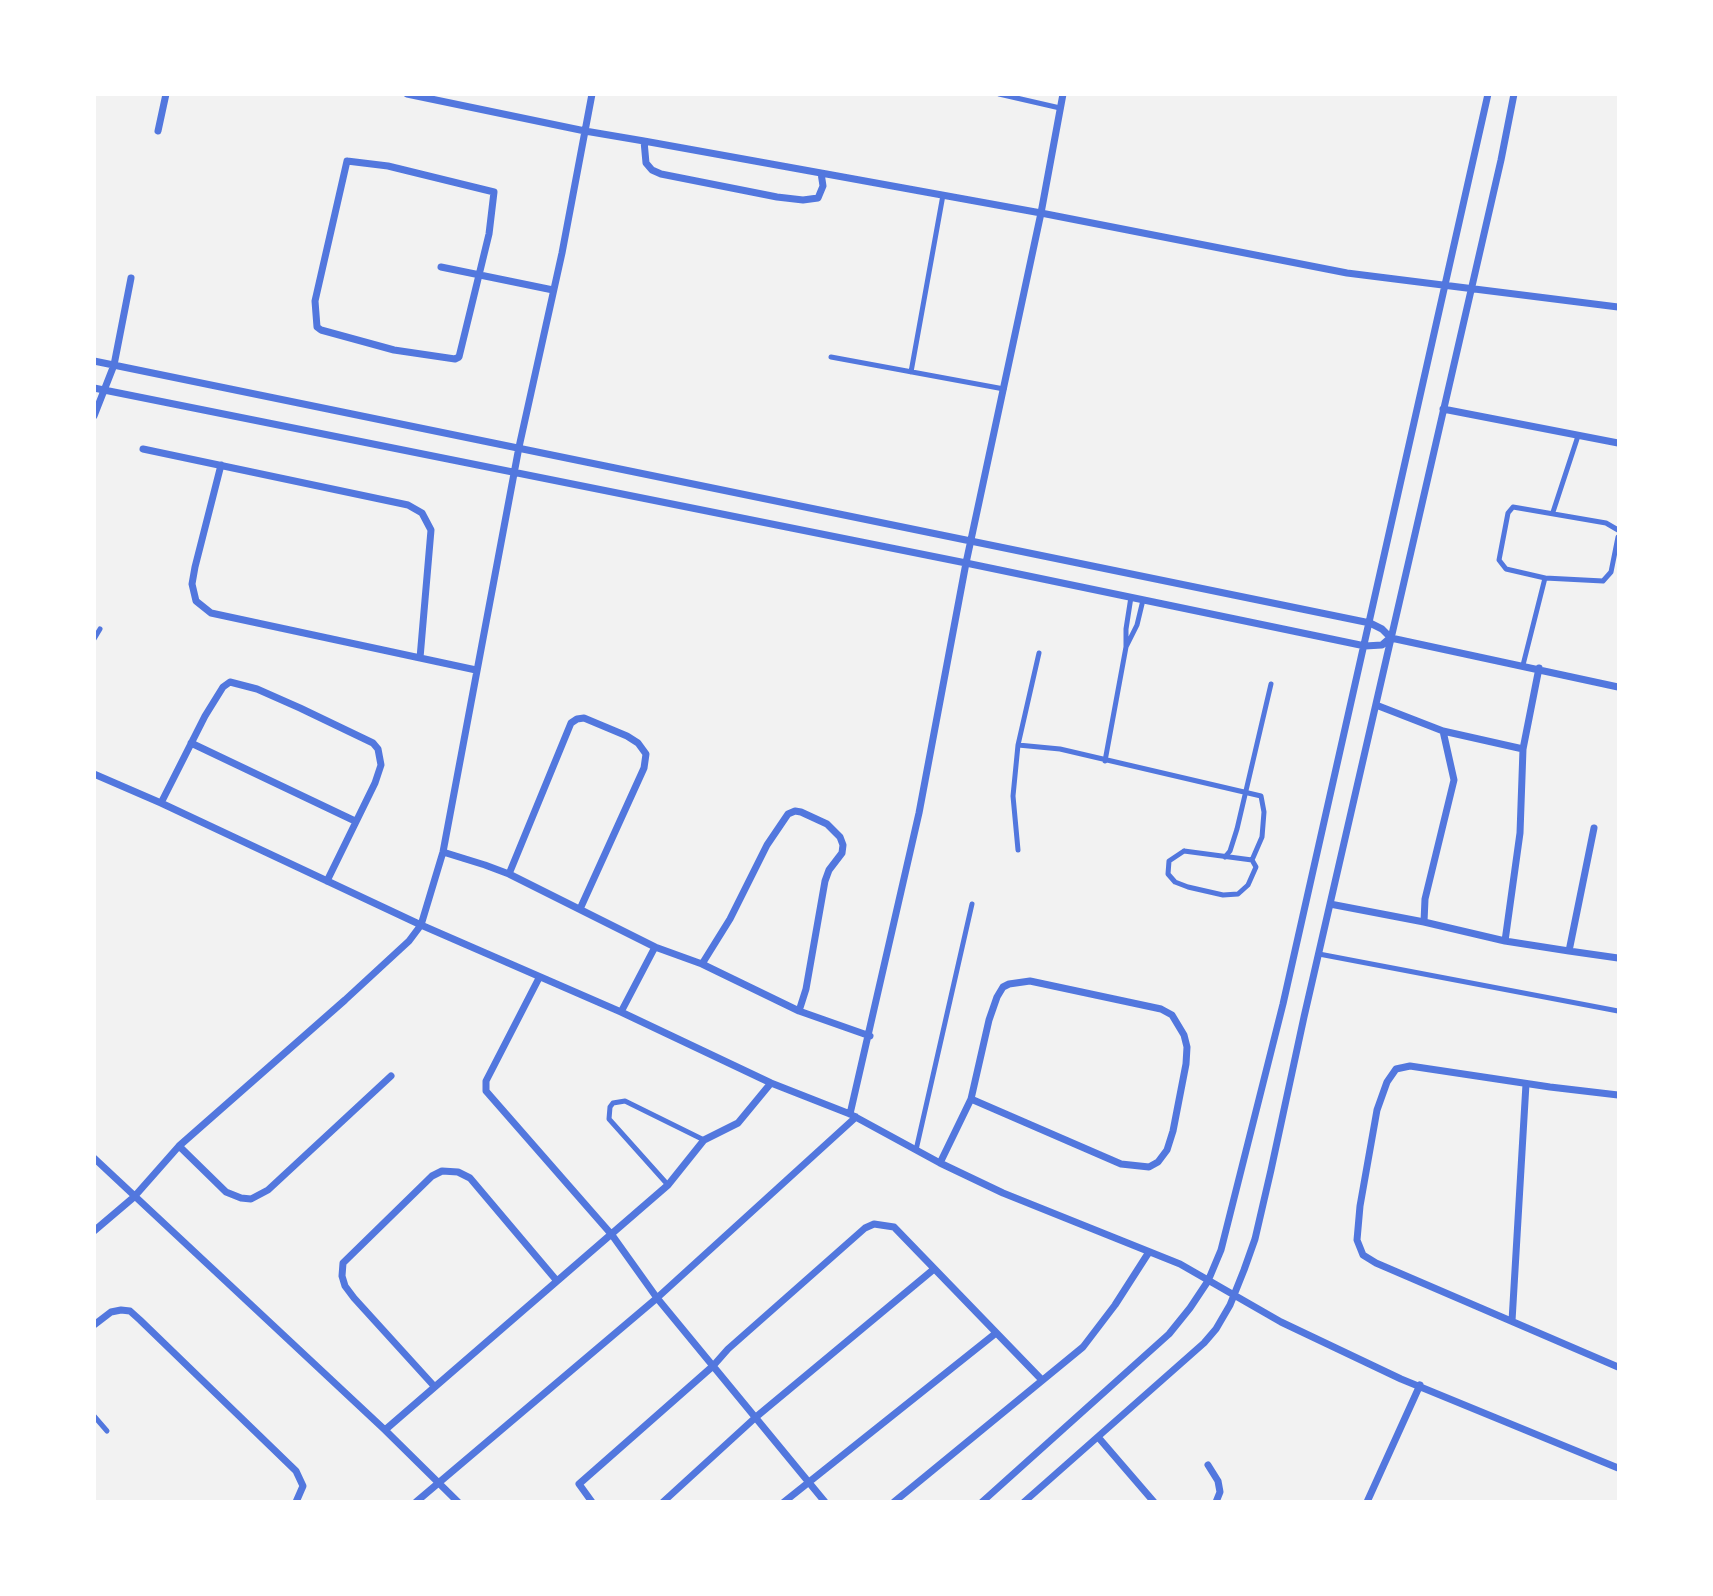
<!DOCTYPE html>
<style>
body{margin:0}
#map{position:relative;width:1713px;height:1596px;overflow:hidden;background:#f2f2f2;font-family:"Source Serif 4",serif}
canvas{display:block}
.frame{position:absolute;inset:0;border:96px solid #fff;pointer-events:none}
</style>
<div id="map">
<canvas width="1713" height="1596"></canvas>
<div class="frame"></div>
</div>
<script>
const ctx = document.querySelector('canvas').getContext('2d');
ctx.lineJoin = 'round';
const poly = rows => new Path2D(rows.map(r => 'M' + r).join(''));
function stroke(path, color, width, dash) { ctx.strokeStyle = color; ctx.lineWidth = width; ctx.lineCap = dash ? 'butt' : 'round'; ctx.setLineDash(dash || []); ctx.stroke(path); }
const service = poly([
 [999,94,1060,108],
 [831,357,1004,389],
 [911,372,943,195],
 [1553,512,1578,436],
 [1618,530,1606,523,1513,507,1508,513,1499,560,1506,569,1545,578,1603,581,1611,572,1618,537],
 [94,639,100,629],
 [1126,647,1137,625,1143,600],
 [1523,665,1545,578],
 [1018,745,1060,749,1261,796,1264,812,1262,837,1252,860],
 [1105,761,1126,647,1126,629,1131,597],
 [1018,850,1013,796,1018,745,1039,653],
 [1184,851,1252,860,1256,867,1248,885,1238,894,1223,895,1188,887,1175,882,1168,874,1169,861,1184,851],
 [1225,857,1230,851,1237,829,1271,684],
 [1319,954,1618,1011],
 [916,1150,972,904],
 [668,1185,609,1119,610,1107,613,1103,625,1101,704,1140],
 [94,1416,107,1431]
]);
const minor = poly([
 [407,94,585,131,644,141,821,173,823,186,818,198,803,200,777,197,661,174,652,170,646,163,644,141],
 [158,131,166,94],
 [347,161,388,166,494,192,489,234,459,357,455,359,394,350,321,330,317,327,315,301,347,161],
 [821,173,1041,213,1347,273,1618,307],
 [441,267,553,290],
 [94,361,1370,623,1382,629,1391,638,1618,687],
 [94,388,966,563,1365,646,1382,645,1390,638],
 [1443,409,1618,443],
 [94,416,114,365,131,278],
 [143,449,408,505,422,513,431,530,420,658],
 [221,465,195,567,192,584,196,601,211,613,476,670],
 [1376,705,1443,731,1454,780,1425,899,1424,922,1505,941,1569,951,1594,828],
 [1443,731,1523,749],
 [191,743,355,821],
 [94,774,161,803,421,925,621,1012,771,1083,850,1114,940,1163,1003,1193,1180,1264,1281,1322,1401,1379,1618,1468],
 [161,803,205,716,223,687,230,682,257,689,300,708,373,743,378,749,381,765,375,783,327,881],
 [443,852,485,865,509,874,655,947],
 [509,874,571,723,577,719,584,718,627,736,638,743,646,754,644,768,580,909],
 [1330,904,1424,922],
 [1505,941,1520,833,1523,749,1539,668],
 [1569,951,1618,958],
 [702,964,730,919,767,845,788,814,795,811,801,812,827,824,840,837,843,845,842,853,829,870,825,881,806,989,799,1011],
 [539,978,486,1081,486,1091,612,1235,657,1298,825,1502],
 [621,1012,655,947,702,964,799,1011,870,1036],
 [1618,1095,1550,1087,1410,1066,1396,1069,1387,1082,1377,1110,1360,1206,1357,1240,1363,1255,1376,1263,1618,1367],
 [850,1114,919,813,966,563,1041,213,1063,94],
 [179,1146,226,1192,241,1198,251,1199,268,1190,391,1076],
 [94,1158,385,1430,458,1502],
 [940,1163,971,1099,989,1020,997,997,1003,987,1009,984,1030,981,1161,1009,1172,1015,1184,1035,1187,1047,1186,1064,1173,1131,1167,1150,1158,1162,1149,1167,1121,1164,971,1099],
 [94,1231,134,1197,179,1146,345,1000,409,941,421,925,443,852,519,447,562,253,592,94],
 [1512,1321,1526,1084],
 [94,1325,111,1312,121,1310,130,1311,140,1320,296,1471,303,1486,296,1502],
 [434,1386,354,1298,345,1286,342,1276,343,1263,432,1176,442,1171,458,1172,470,1178,557,1281],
 [385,1430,668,1185,704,1140,738,1123,771,1083],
 [1098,1437,1154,1502],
 [1208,1465,1218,1481,1220,1492,1216,1502],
 [416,1502,657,1298,856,1117],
 [592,1502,579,1484,713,1366,728,1349,865,1228,874,1224,894,1227,1042,1380],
 [663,1502,756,1417,934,1269],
 [784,1502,996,1333],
 [894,1502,1083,1347,1115,1305,1149,1252],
 [982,1502,1169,1334,1190,1308,1208,1281,1221,1250,1283,1004,1488,94],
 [1024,1502,1204,1343,1216,1329,1230,1305,1244,1270,1255,1239,1271,1170,1304,1017,1501,160,1514,94],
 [1367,1502,1420,1385]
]);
stroke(service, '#5277de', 5);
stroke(minor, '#5277de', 7);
</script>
